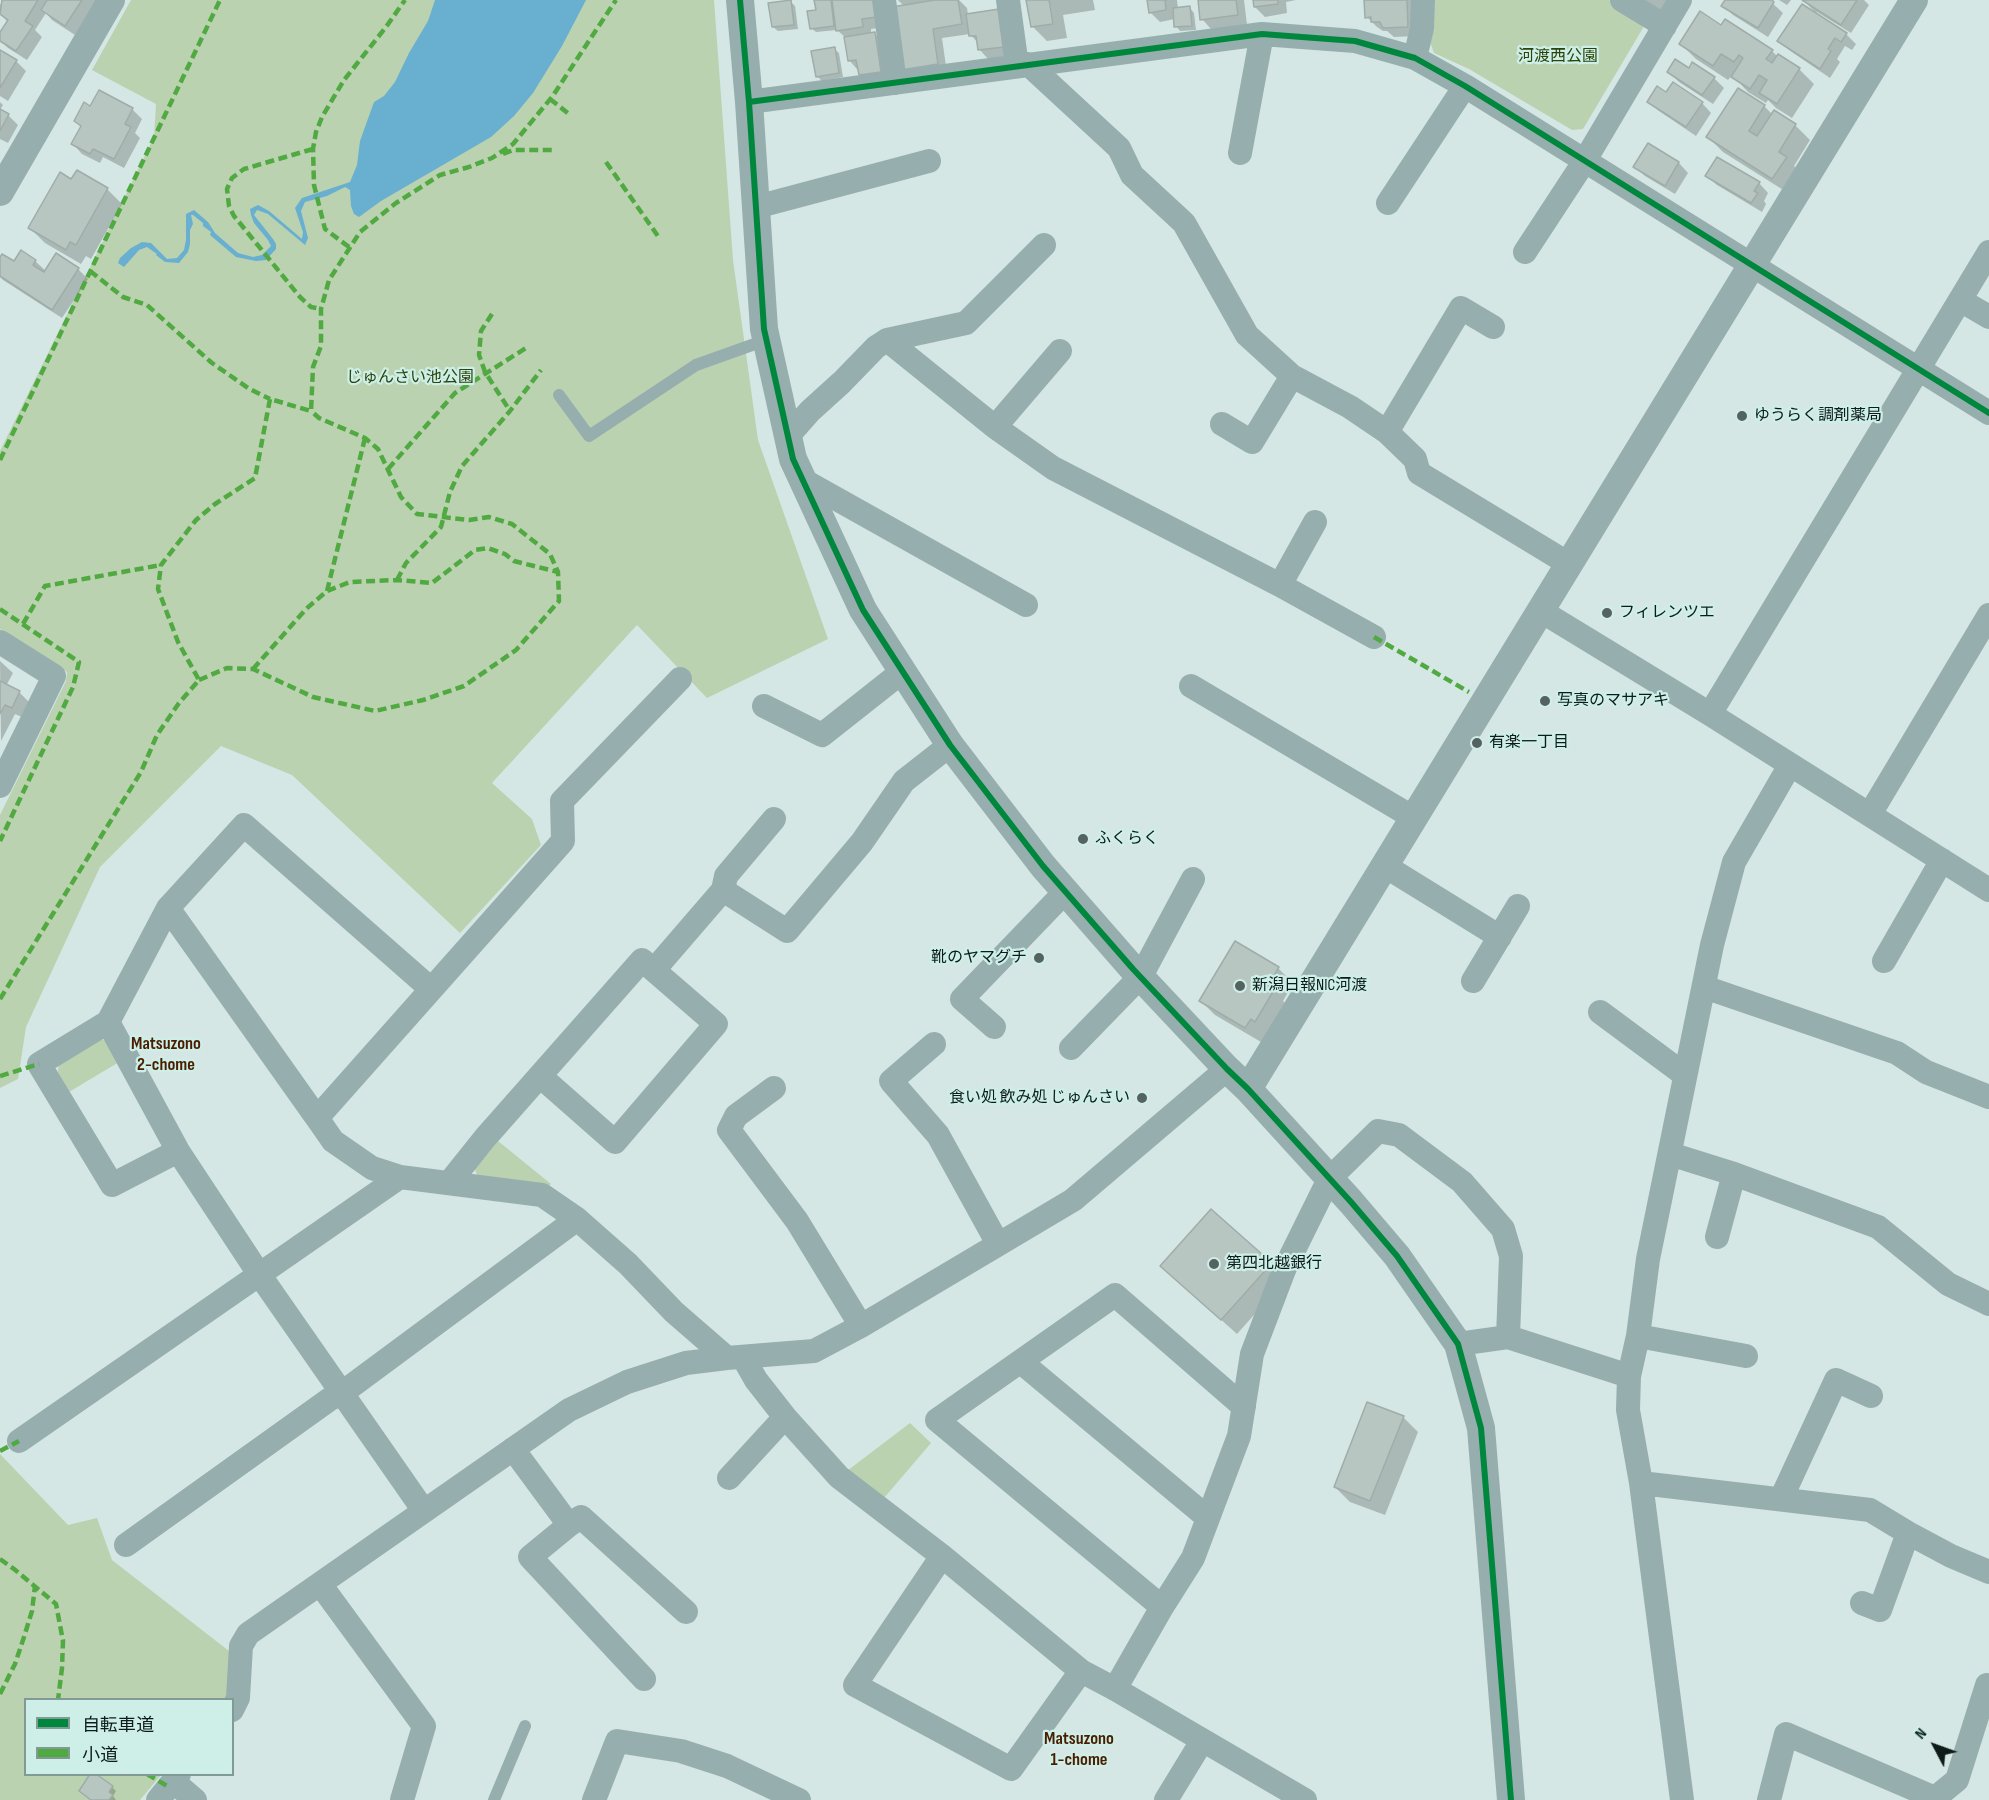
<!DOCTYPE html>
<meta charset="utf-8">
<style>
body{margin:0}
#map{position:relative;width:1989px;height:1800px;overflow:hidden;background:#d5e7e4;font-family:"Sofia Sans Condensed","Noto Sans JP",sans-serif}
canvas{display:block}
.legend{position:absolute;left:24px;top:1698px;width:210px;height:78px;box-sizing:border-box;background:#cdefe8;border:2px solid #819a95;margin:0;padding:8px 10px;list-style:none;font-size:18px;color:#0e1b19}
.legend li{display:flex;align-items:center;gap:12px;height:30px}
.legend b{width:30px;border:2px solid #819a95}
.north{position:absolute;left:1905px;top:1716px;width:60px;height:60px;-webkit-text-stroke:4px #cdefe8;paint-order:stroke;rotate:311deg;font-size:16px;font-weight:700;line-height:24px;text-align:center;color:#0e1b19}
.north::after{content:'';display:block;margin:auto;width:21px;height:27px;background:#0e1b19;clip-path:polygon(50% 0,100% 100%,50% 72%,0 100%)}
</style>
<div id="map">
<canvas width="1989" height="1800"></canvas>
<ul class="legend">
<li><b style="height:8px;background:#00873e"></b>自転車道</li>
<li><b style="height:8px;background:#51a942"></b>小道</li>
</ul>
<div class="north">N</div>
</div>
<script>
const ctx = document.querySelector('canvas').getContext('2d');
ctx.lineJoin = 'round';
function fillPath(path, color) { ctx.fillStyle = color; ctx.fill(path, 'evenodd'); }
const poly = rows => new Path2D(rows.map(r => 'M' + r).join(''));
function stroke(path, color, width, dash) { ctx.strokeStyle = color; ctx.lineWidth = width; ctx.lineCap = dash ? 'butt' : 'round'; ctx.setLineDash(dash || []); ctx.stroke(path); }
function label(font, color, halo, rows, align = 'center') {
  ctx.font = font + ' "Sofia Sans Condensed","Noto Sans JP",sans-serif'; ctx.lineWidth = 4.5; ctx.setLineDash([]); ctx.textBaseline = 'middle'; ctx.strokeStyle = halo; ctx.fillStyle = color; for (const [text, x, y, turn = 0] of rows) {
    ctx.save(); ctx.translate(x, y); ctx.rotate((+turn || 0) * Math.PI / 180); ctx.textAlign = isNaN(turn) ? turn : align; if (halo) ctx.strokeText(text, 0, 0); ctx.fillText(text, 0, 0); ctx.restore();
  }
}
const green = poly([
 [131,0,714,0,733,260,758,440,828,639,707,698,637,625,492,783,532,819,541,845,460,933,292,775,221,746,100,867,26,1027,18,1079,0,1088,0,815,66,681,67,672,0,629,0,451,154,137,156,104,92,70],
 [1435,0,1609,0,1643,21,1643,28,1583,129,1572,130,1469,69,1434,53,1430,42],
 [96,1036,108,1042,119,1062,69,1092,58,1072,59,1057],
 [498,1141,551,1184,545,1189,479,1181,475,1169],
 [910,1423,931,1443,878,1505,839,1477],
 [0,1454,68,1525,97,1518,112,1560,229,1651,229,1686,225,1699,26,1700,26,1774,161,1775,140,1800,0,1800]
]);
const water = poly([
 [435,0,586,0,562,46,533,93,514,116,491,137,381,201,359,217,354,214,351,206,350,190,345,187,327,196,305,202,301,211,308,238,305,245,268,214,257,210,254,215,273,239,276,244,276,249,266,260,256,261,236,257,210,235,211,232,203,226,203,223,193,215,191,215,193,224,190,230,190,244,188,252,179,263,165,262,156,255,157,254,147,247,139,250,124,267,118,263,120,258,131,248,142,242,151,243,167,259,177,258,184,250,186,240,186,214,194,210,208,222,215,233,238,253,253,257,262,255,271,246,268,240,254,223,251,215,250,209,258,205,269,211,302,239,303,232,295,208,302,198,350,182,357,165,360,141,374,102,384,96,395,82,409,53,428,21]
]);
const shadow = poly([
 [3,0,95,0,75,35,52,20,46,13,35,30,42,37,27,60,8,48,0,40,0,35,8,22,0,14,0,5],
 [816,0,880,0,886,27,871,29,871,34,874,33,884,43,890,81,870,84,849,60,846,38,837,30,816,32,811,28,817,11],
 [898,0,959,0,967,8,968,15,1013,56,989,60,980,50,979,44,970,34,942,38,947,73,903,69,904,6],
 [1028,0,1093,0,1095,10,1063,15,1067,38,1047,41,1032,26],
 [1148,0,1177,0,1178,9,1190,8,1194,13,1196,30,1180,31,1176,26,1175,19,1160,22,1150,12],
 [1200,0,1244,0,1247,25,1211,29,1202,19],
 [1254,0,1296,0,1286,2,1287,13,1265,17,1255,7],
 [1366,0,1414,0,1417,36,1394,37,1387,31,1383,31,1377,27,1367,17],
 [1638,0,1668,0,1659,13],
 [1727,0,1769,0,1783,13,1768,37,1733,15,1723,5],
 [1779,0,1791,0,1787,5],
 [1803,0,1864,0,1869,5,1851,33,1817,12,1815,14,1846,34,1856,44,1852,50,1845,46,1837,59,1840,62,1830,78,1789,50,1779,41,1816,13],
 [790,1,795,6,798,29,778,31,773,27],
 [1681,44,1772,51,1778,57,1799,69,1814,84,1792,118,1776,108,1768,100,1766,103,1748,92,1732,75,1728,80,1696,59],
 [834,49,839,53,843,77,822,81,817,76],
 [0,51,16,61,26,71,8,101,0,96],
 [1689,70,1714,78,1724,88,1713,104,1679,82,1669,72],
 [1667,94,1702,103,1711,113,1696,136,1659,111,1649,101],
 [0,102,3,105,0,110,8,115,18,125,8,143,0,139],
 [1764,106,1772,114,1795,125,1810,140,1794,166,1801,173,1788,193,1723,152,1708,137],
 [91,108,132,109,142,119,135,133,140,138,124,168,103,157,100,163,82,154,73,144,82,127,76,121],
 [1648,145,1679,163,1688,173,1675,194,1645,176,1635,167],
 [1707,176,1759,183,1768,193,1764,201,1766,204,1762,212,1717,185],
 [72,181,107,189,122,204,91,259,86,256,81,264,45,243,30,228],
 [0,260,15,263,35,261,46,271,78,269,88,279,62,318,3,280,0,277],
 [0,661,13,673,6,686,19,692,29,702,22,717,15,714,1,741],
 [1278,968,1293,983,1283,1001,1288,1006,1261,1042,1215,1015,1200,1000],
 [1271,1264,1286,1279,1237,1334,1177,1280],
 [1403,1417,1418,1432,1385,1515,1350,1502,1335,1487],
 [112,1787,116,1791,113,1796,116,1800,91,1800,81,1791]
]);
const building = poly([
 [2,0,38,0,25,21,33,26,16,51,0,41,0,32,8,20,0,14,2,0],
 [47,0,82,0,65,26,41,10,47,0],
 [791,0,794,25,772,27,768,3,791,0],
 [814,0,831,0,834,26,810,29,807,11,816,10,814,0],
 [832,0,874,0,877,17,862,19,863,27,836,31,832,0],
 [935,0,958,0,962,24,933,29,938,64,901,70,892,7,935,0],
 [1026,0,1049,0,1053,24,1031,27,1026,0],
 [1147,0,1167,0,1165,0,1166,10,1149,13,1147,0],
 [1198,0,1236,0,1238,15,1200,20,1198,0],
 [1253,0,1278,0,1278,4,1254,7,1253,0],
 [1364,0,1407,0,1408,27,1383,28,1380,22,1371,22,1371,17,1365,18,1364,0],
 [1725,0,1772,0,1774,2,1758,28,1721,6,1725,0],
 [1802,0,1857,0,1841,25,1802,0],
 [1802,4,1847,33,1841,42,1835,38,1828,49,1831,51,1820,69,1777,41,1802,4],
 [1190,6,1192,26,1174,27,1173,8,1190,6],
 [999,9,1004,47,978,50,976,36,969,36,966,14,999,9],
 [1700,11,1721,25,1725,19,1773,50,1766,59,1772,63,1778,54,1800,68,1777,104,1759,93,1767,80,1759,75,1750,89,1731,77,1743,58,1739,55,1734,62,1721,54,1713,66,1679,44,1700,11],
 [875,32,881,72,859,75,856,60,848,61,844,37,875,32],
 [835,47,839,73,816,77,811,51,835,47],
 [0,50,17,60,0,88,0,50],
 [1675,59,1689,68,1692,62,1715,77,1702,95,1667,72,1675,59],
 [1673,82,1703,102,1686,127,1647,102,1657,86,1666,92,1673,82],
 [1738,88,1765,105,1749,131,1757,136,1774,110,1796,124,1779,152,1787,157,1772,179,1706,137,1738,88],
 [99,90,133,108,125,124,131,127,114,159,93,149,90,154,71,144,81,126,74,121,84,102,90,106,99,90],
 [0,109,9,114,0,131,0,109],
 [1648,143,1679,162,1665,186,1633,167,1648,143],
 [1717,157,1760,182,1754,191,1758,193,1751,203,1705,176,1717,157],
 [77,170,108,188,76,245,70,242,66,250,28,228,60,172,71,179,77,170],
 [21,250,36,260,33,265,44,272,56,253,79,268,52,310,0,276,0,257,2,254,14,261,21,250],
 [0,681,20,691,12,708,5,705,0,714,0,681],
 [1235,941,1279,967,1268,986,1274,990,1255,1022,1251,1019,1245,1028,1199,1001,1235,941],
 [1211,1209,1272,1263,1221,1320,1160,1266,1211,1209],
 [1367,1402,1404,1416,1370,1501,1334,1487,1367,1402],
 [90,1774,96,1774,113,1786,109,1792,113,1795,109,1800,91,1800,79,1791,90,1774]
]);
const service = poly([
 [559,395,589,436,696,365,766,340],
 [494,1800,525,1726]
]);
const minor = poly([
 [884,0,895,83],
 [1008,0,1017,66],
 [1622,0,1665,26],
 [1415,58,1422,28,1423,0],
 [1028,64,1119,148,1132,175,1184,223,1247,335,1292,376,1350,407,1387,432,1415,459,1419,473,1569,564],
 [749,102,1262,34,1355,41,1415,58,1465,86,1989,413],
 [1240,153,1262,34],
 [1388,203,1465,86],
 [756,207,929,161],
 [1525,252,1584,162,1680,0],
 [1960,300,1989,317],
 [887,340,966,323,1044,245],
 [1222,424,1252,442,1292,376],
 [995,427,1060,351],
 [1387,432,1461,308,1493,327],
 [788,436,810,411,842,382,876,347,887,340,995,427,1053,468,1280,585,1374,637],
 [801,479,1026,605],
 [1280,585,1315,522],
 [1541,611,1710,714,1989,890],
 [0,642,54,676,0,786],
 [1191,686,1414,818],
 [764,706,822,735,903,671],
 [1710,714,1989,252],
 [1870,814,1989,615],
 [1385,866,1500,937],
 [723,890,726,876,774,819],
 [168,908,317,1118,563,841,562,801,680,679],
 [1884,961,1942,860],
 [654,970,723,890,787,931,862,842,904,781,950,745],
 [1473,981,1518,906],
 [1704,987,1897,1053,1926,1072,1989,1097],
 [1600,1012,1685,1075],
 [108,1022,178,1151],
 [994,1027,962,999,1066,891],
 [934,1044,891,1081,938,1135,998,1244],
 [1071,1048,1141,976,1193,879],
 [774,1088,736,1116,729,1130,797,1221,861,1326],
 [317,1118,333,1141,372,1168,400,1177,542,1195,577,1219,628,1264,674,1312,727,1358],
 [1670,1154,1734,1174,1878,1227,1948,1284,1989,1304],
 [449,1183,485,1138,642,960,716,1024,615,1142,540,1076],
 [1717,1237,1734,1174],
 [1638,1336,1746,1356],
 [1458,1344,1508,1337,1629,1376],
 [743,1357,756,1380,785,1417,839,1477,942,1556,1081,1671,1115,1689,1305,1800],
 [1021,1362,1208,1518],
 [19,1441,400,1177],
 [513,1449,569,1525,581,1517,686,1612],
 [729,1478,785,1417],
 [1641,1483,1870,1510,1908,1533,1951,1556,1989,1572],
 [1781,1499,1836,1380,1871,1396],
 [424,1511,259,1274,178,1151,112,1185,39,1064,108,1022,168,908,244,825,431,989],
 [569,1525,530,1557,644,1679],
 [126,1545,330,1399,342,1393,577,1219],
 [942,1556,855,1685,1011,1769,1081,1671],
 [320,1584,424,1726,402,1800],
 [1862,1603,1880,1610,1908,1533],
 [1162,1607,937,1420,1115,1295,1244,1407],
 [1115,1689,1162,1607,1193,1558,1239,1436,1252,1354,1284,1270,1329,1179,1378,1131,1399,1135,1462,1182,1503,1229,1511,1256,1508,1337],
 [232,1710,238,1698,241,1646,248,1634,569,1410,627,1382,686,1363,727,1358,814,1351,861,1326,1073,1200,1227,1069],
 [173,1781,195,1800],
 [158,1800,179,1774],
 [594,1800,617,1741,681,1751,727,1766,799,1800],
 [1166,1800,1202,1741],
 [1682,1800,1641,1483,1628,1410,1629,1376,1638,1336,1648,1259,1712,945,1734,862,1790,765],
 [1769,1800,1786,1734,1935,1798,1957,1780,1987,1685]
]);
const tertiary = poly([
 [740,0,749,102,764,329,793,459,863,610,950,745,1043,866,1133,969,1227,1069,1248,1089,1351,1202,1397,1256,1458,1344,1481,1428,1511,1800],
 [0,192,111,0],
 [1248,1089,1914,0]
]);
const quiet = poly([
 [550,99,569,114],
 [313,149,244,169,232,178,227,189,229,206,234,216,300,297,311,307,321,309],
 [503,154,513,150,553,150],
 [606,162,660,239],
 [349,247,325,229,314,185,313,149,316,132,322,117,344,80,386,27,405,0],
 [90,271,123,297,147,305,212,363,248,388,270,399],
 [492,314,481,331,479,355,485,372,510,411],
 [0,460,220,0],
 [388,469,455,393,526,348],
 [397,580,406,563,441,527,450,492,462,466,510,411,541,370],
 [327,591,365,438],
 [0,609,79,662,73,687,0,841],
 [23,624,45,586,161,565],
 [1374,637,1469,692],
 [253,669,306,609,327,591,350,582,397,580,432,583,475,550,488,548,505,554,514,561,558,572],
 [199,680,227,668,253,669,313,697,375,711,423,700,464,686,516,650,559,601,558,572,550,554,512,524,489,517,469,520,417,514,401,497,378,449,365,438,319,418,311,411],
 [0,999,141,772,157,735,179,703,199,680,178,642,158,589,161,565,196,520,215,504,255,478,270,399,311,411,313,367,321,346,321,309,329,280,360,232,396,203,440,175,469,167,492,158,513,144,552,97,616,0],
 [0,1076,39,1064],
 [0,1451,19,1441],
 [0,1559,14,1569,56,1604,63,1641,62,1668,58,1700],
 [0,1694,15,1664,24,1637,32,1611,35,1586],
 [147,1774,169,1787]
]);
const cycleway = poly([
 [740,0,749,102,764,329,793,459,863,610,950,745,1043,866,1133,969,1227,1069,1248,1089,1351,1202,1397,1256,1458,1344,1481,1428,1511,1800],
 [749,102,1262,34,1355,41,1415,58,1465,86,1989,413]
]);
const markers = [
 [1742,416,6,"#546260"],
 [1607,613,6,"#546260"],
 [1545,701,6,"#546260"],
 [1477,743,6,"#546260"],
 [1083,839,6,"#546260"],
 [1039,958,6,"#546260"],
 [1240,986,6,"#546260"],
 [1142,1098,6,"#546260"],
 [1214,1264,6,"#546260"]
];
const parkNames = [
 ["河渡西公園",1558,57],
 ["じゅんさい池公園",410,378]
];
const poiNames = [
 ["ゆうらく調剤薬局",1754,416],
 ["フィレンツエ",1619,613],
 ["写真のマサアキ",1557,701],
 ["有楽一丁目",1489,743],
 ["ふくらく",1095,839],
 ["靴のヤマグチ",1027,958,"right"],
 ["新潟日報NIC河渡",1252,986],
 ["食い処 飲み処 じゅんさい",1130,1098,"right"],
 ["第四北越銀行",1226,1264]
];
const neighbourhoodNames = [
 ["Matsuzono",166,1044],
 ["2-chome",166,1065],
 ["Matsuzono",1079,1739],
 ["1-chome",1079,1760]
];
fillPath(green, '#bad2b0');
fillPath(water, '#69afd0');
fillPath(shadow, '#0003');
fillPath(building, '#b8c6c1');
stroke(building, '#a0aca8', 1.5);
stroke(service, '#97aeaf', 12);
stroke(minor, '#97aeaf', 24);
stroke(tertiary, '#97aeaf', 28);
stroke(quiet, '#51a942', 4.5, [9, 4.5]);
stroke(cycleway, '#00873e', 6);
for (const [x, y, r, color] of markers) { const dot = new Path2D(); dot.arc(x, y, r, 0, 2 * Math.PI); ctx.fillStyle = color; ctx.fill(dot); stroke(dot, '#cdefe8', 2); }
label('16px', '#2b4208', '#cdefe8', parkNames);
label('16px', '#0e1b19', '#cdefe8', poiNames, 'left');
label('bold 18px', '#4a1d00', '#cdefe8', neighbourhoodNames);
</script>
